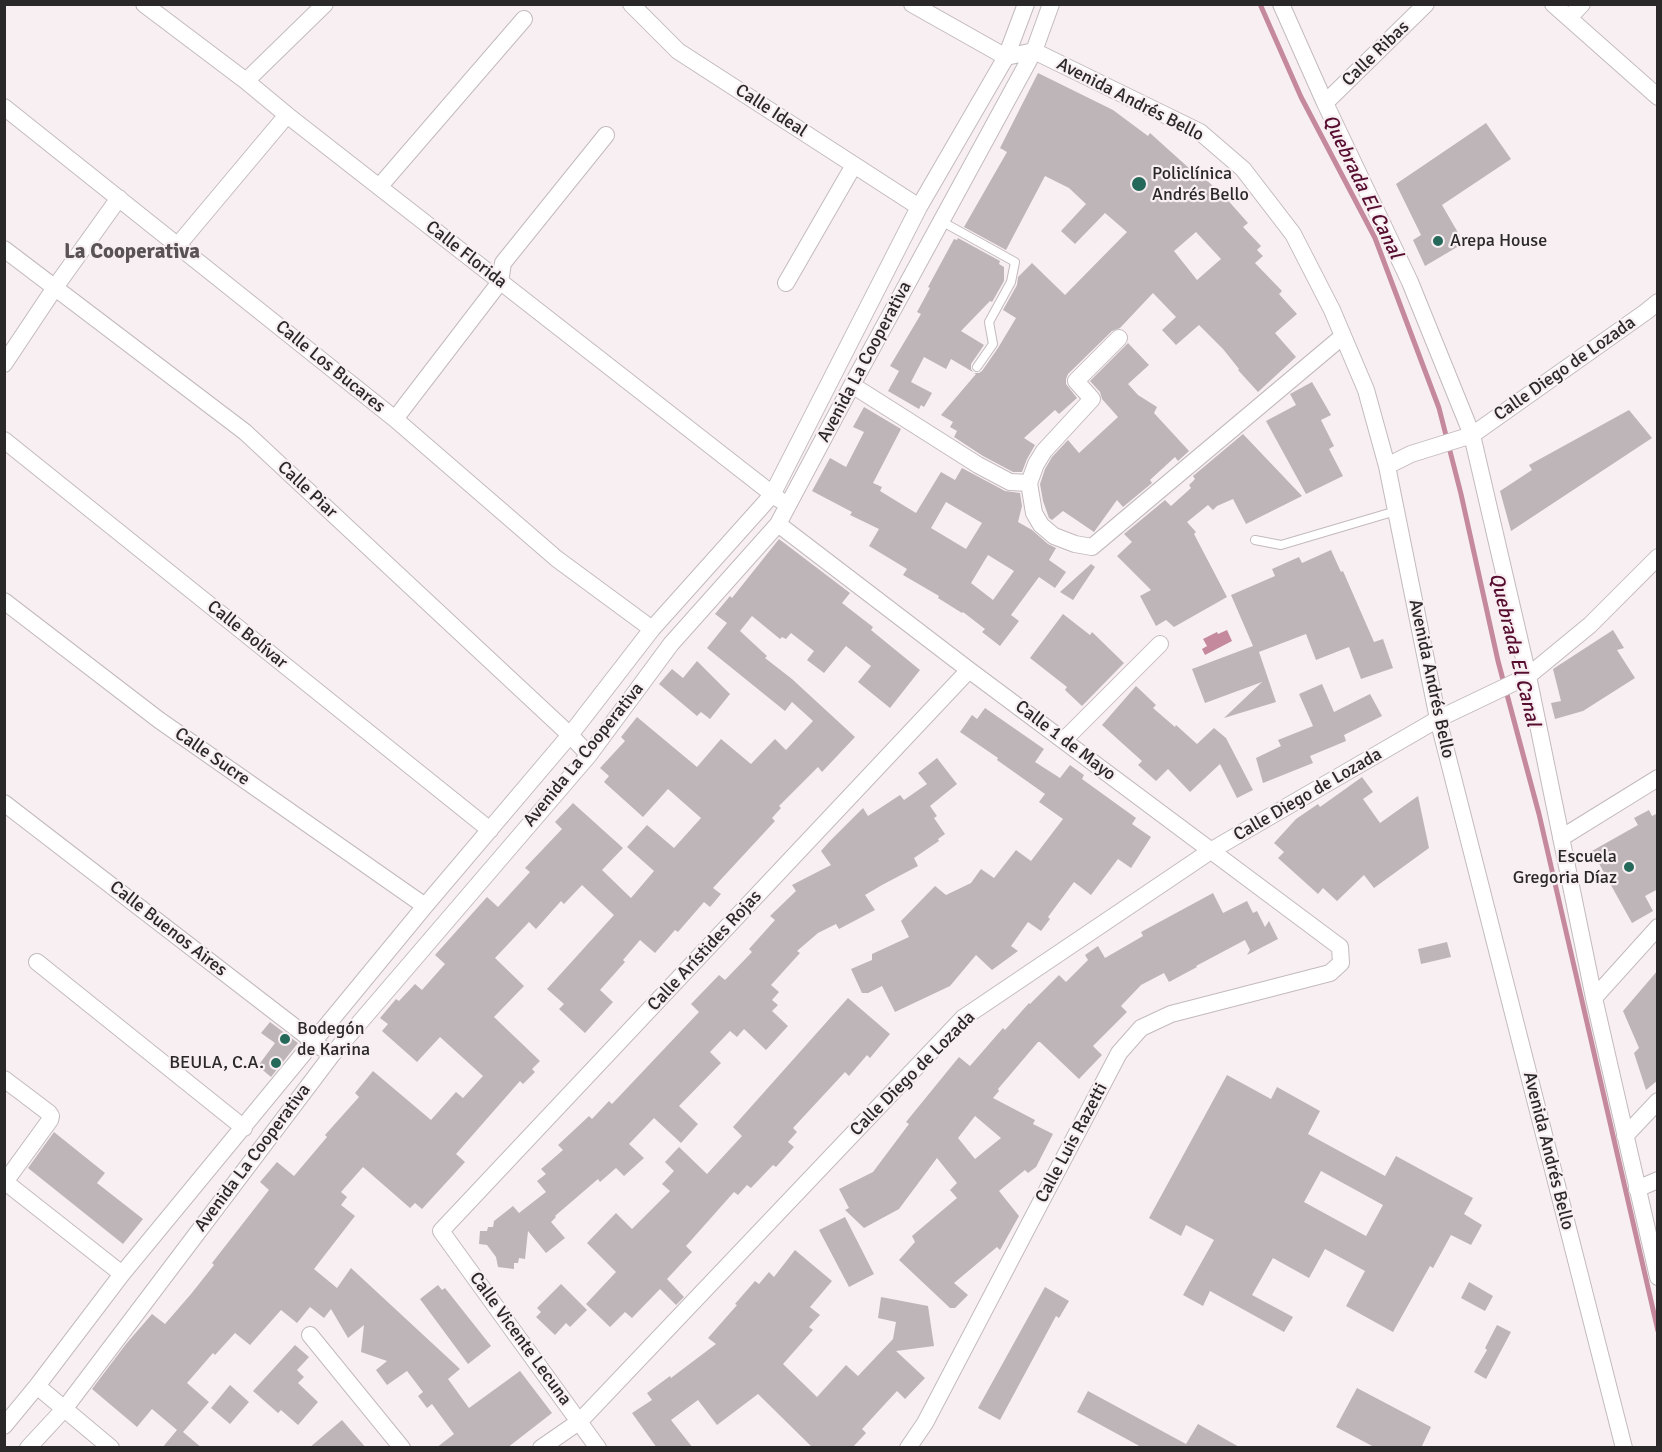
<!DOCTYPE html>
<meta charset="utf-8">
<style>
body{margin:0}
#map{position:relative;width:1662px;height:1452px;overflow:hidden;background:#f8eff2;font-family:Signika,sans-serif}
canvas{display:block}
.frame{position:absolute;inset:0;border:6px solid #2b2829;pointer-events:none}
</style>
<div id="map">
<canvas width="1662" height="1452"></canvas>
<div class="frame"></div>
</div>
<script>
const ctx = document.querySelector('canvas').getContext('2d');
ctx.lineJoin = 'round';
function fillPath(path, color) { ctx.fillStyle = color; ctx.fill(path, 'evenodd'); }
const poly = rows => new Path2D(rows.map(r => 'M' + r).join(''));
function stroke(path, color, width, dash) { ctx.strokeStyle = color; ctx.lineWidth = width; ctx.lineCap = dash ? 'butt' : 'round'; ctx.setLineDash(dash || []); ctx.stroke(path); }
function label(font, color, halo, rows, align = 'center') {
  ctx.font = font + ' Signika,sans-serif'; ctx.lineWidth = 4.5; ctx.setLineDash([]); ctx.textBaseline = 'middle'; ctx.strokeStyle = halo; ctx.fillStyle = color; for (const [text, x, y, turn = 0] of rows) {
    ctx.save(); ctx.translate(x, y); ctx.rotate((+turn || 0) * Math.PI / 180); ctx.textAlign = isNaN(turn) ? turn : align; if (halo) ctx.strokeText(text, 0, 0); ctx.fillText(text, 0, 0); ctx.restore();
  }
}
const water = poly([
 [1227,630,1232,641,1205,655,1202,649,1207,646,1203,639,1217,632,1218,634]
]);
const stream = poly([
 [1260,4,1301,97,1375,238,1439,408,1461,494,1498,661,1539,814,1658,1331]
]);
const building = poly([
 [1038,73,1113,110,1148,136,1150,133,1200,178,1202,176,1225,197,1248,223,1243,227,1261,246,1257,250,1263,256,1255,263,1282,291,1279,294,1297,314,1275,333,1296,357,1258,392,1238,370,1239,369,1223,349,1199,325,1176,345,1162,330,1176,317,1153,293,1120,328,1112,331,1068,374,1066,379,1066,384,1077,398,1059,414,1055,410,1024,438,1035,445,1027,459,1022,472,1013,472,983,456,954,437,957,431,950,427,953,422,941,415,976,374,974,373,979,373,982,371,998,348,1016,318,1003,310,1017,285,1018,277,1032,263,1065,295,1127,232,1105,213,1075,244,1061,231,1086,204,1069,188,1045,176,1006,250,964,227,1007,152,1000,148],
 [1196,232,1221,259,1197,280,1174,251],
 [1486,123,1511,159,1442,205,1464,243,1425,266,1413,240,1421,235,1396,184],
 [958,238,1000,261,999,264,1004,267,1004,281,992,302,990,301,961,331,984,345,971,364,971,369,973,372,951,359,946,369,924,357,911,382,932,393,924,407,921,405,919,409,888,391,899,371,890,366,921,314,917,312,930,288,928,287,954,239,957,240],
 [1128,343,1149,365,1128,384,1138,395,1157,407,1154,413,1189,451,1178,461,1175,457,1150,480,1152,483,1123,507,1117,500,1094,532,1063,511,1052,520,1049,518,1043,501,1040,484,1045,469,1052,457,1068,440,1079,453,1118,417,1102,399,1100,392,1090,381],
 [1312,382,1331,415,1321,420,1334,446,1329,449,1343,476,1306,494,1266,421,1296,405,1290,394],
 [864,407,901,429,873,483,882,487,880,491,916,513,941,472,955,480,962,468,1005,491,1020,493,1022,506,1018,522,1032,530,1048,544,1056,548,1049,560,1066,572,1055,588,1039,577,1011,615,1019,621,1000,646,982,632,985,629,963,612,962,613,938,598,939,596,903,575,907,569,869,546,879,529,850,515,852,512,812,491,830,458,846,467,864,432,853,427],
 [946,502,982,523,966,549,931,528],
 [988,555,1014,571,993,600,971,583],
 [1629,410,1652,438,1511,531,1500,491,1532,470,1529,465],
 [1243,434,1302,496,1246,524,1233,499,1217,506,1213,510,1208,505,1187,522,1196,532,1194,534,1227,597,1174,627,1166,620,1156,626,1140,596,1151,590,1117,556,1132,542,1124,534,1165,500,1171,506,1191,488,1189,485,1195,479,1193,476],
 [779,539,850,593,842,603,873,627,871,630,920,670,890,708,858,682,871,666,846,646,824,673,807,660,814,651,791,633,786,639,782,637,780,639,752,616,740,631,767,656,765,658,792,679,855,737,822,772,818,767,779,806,781,808,772,818,775,821,713,888,721,894,710,907,704,902,678,932,675,930,655,953,640,940,623,960,625,962,600,990,613,1002,585,1033,559,1009,564,1004,547,989,614,915,582,885,564,904,561,901,536,929,529,922,495,958,524,986,494,1017,540,1061,532,1069,535,1072,523,1084,520,1081,456,1154,465,1162,422,1209,415,1203,410,1208,363,1167,341,1192,347,1197,341,1205,355,1216,314,1269,337,1288,351,1268,460,1369,448,1379,469,1408,520,1371,552,1413,507,1448,436,1448,454,1434,432,1404,427,1408,418,1396,423,1392,407,1371,387,1385,376,1370,387,1361,361,1352,364,1325,348,1338,331,1309,324,1318,310,1307,297,1323,281,1310,250,1345,235,1333,215,1355,213,1353,187,1383,209,1402,183,1432,202,1448,162,1448,177,1430,152,1409,137,1427,92,1389,126,1344,152,1314,165,1324,191,1294,214,1265,212,1263,269,1190,260,1182,277,1162,294,1176,327,1137,325,1135,359,1097,355,1093,373,1071,431,1120,456,1092,463,1098,483,1076,440,1037,417,1062,382,1031,388,1024,380,1018,396,999,399,1001,415,984,422,990,445,964,435,955,487,897,498,907,530,872,525,868,562,829,555,822,573,803,623,848,602,870,631,898,654,871,627,847,647,825,674,848,701,818,668,789,643,817,604,782,609,776,600,768,625,741,621,737,637,717,697,767,721,739,751,764,775,739,786,750,813,721,792,702,785,711,707,648,727,623,715,614,730,596,732,598],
 [1331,550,1341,572,1343,571,1374,642,1383,639,1393,668,1361,679,1349,647,1316,660,1306,634,1259,652,1276,702,1224,718,1262,682,1205,703,1192,669,1253,646,1231,595,1275,576,1272,569,1299,557,1302,563],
 [1091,564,1095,567,1073,600,1060,592],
 [1063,614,1090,635,1092,632,1124,663,1082,706,1065,690,1067,687,1030,658],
 [1613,630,1624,648,1617,650,1635,678,1583,711,1555,719,1551,703,1561,701,1553,669],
 [697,661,730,694,710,719,701,712,697,716,659,684,672,669,683,678],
 [1322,684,1334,712,1370,694,1382,716,1344,735,1346,741,1310,756,1313,763,1263,783,1256,758,1281,746,1278,740,1313,726,1299,694],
 [1136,686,1156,705,1153,708,1175,727,1176,725,1197,744,1214,728,1226,738,1253,790,1237,798,1220,764,1190,792,1168,769,1156,781,1138,765,1142,761,1102,725],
 [985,708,1044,749,1035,762,1060,778,1070,765,1084,775,1082,779,1136,818,1132,824,1151,837,1131,868,1118,859,1091,895,1074,882,1048,917,1050,919,1041,931,1028,922,1011,946,1018,951,992,970,976,955,950,986,895,1012,882,986,868,993,862,993,851,969,872,960,872,954,909,937,901,921,935,886,946,895,971,883,981,869,994,878,1016,850,1031,861,1063,819,1039,802,1045,794,997,760,998,758,960,732,972,715,977,719],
 [937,758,957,784,930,806,937,816,934,818,945,834,938,839,939,841,914,858,918,866,882,885,865,895,875,910,839,929,836,924,818,933,797,951,800,953,771,985,779,992,772,1000,778,1005,772,1011,788,1026,766,1050,744,1029,737,1037,730,1031,710,1052,721,1063,679,1106,698,1124,681,1143,654,1118,629,1144,644,1158,624,1176,616,1168,600,1182,598,1179,555,1216,556,1217,551,1222,565,1238,546,1253,528,1231,525,1259,519,1258,518,1263,514,1263,514,1269,498,1267,496,1257,487,1245,479,1244,480,1231,487,1231,488,1227,493,1227,494,1221,513,1206,519,1213,546,1192,537,1181,546,1174,541,1169,563,1150,558,1145,589,1116,592,1119,609,1101,612,1104,699,1012,691,1004,719,975,725,980,752,952,749,949,775,920,770,916,796,891,792,885,831,865,821,851,829,842,863,808,868,816,900,795,904,800,927,784,918,773],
 [1362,777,1373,792,1363,799,1380,823,1418,796,1429,848,1374,888,1364,875,1337,901,1323,888,1318,894,1278,858,1284,852,1274,843,1296,819,1318,804,1320,807],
 [1649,810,1652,816,1658,813,1658,889,1645,896,1653,911,1632,923,1592,851,1638,825,1634,818],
 [1213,893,1223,913,1247,901,1253,913,1257,911,1265,927,1269,921,1278,939,1247,955,1250,950,1245,940,1196,966,1197,967,1169,982,1164,973,1141,985,1121,1006,1127,1012,1093,1046,1102,1055,1079,1079,1040,1042,1038,1042,998,1089,999,1091,993,1098,1035,1120,1033,1124,1053,1134,1036,1167,1028,1173,1025,1170,999,1191,1019,1216,1000,1250,997,1247,954,1283,968,1295,955,1308,950,1308,899,1260,915,1242,912,1236,957,1198,950,1190,957,1183,937,1158,899,1209,864,1228,845,1210,849,1208,839,1189,873,1172,909,1124,906,1122,959,1057,970,1066,1003,1028,1005,1030,1029,1003,1030,1004,1059,975,1066,982,1088,960,1085,955,1098,946,1105,958,1143,936,1141,932],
 [975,1116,1001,1138,975,1159,958,1138],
 [1447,942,1451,957,1421,964,1418,949],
 [1658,970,1658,1080,1646,1090,1634,1053,1639,1048,1623,1011],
 [848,998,890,1034,870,1058,867,1055,849,1076,845,1072,793,1128,797,1132,788,1142,794,1147,776,1167,773,1165,751,1188,747,1185,738,1195,734,1192,686,1246,692,1252,667,1279,684,1297,676,1305,660,1289,632,1318,625,1312,610,1327,586,1304,616,1272,587,1243,616,1213,632,1229,670,1191,662,1184,674,1171,665,1162,679,1147,707,1174,742,1136,733,1127],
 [270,1022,298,1043,271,1077,258,1066,275,1043,261,1033],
 [1227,1075,1271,1099,1277,1087,1320,1111,1308,1134,1385,1176,1396,1156,1473,1198,1464,1214,1482,1225,1471,1245,1451,1235,1433,1268,1430,1266,1393,1332,1346,1306,1365,1271,1325,1249,1309,1278,1273,1258,1252,1295,1293,1317,1284,1332,1210,1291,1203,1306,1183,1295,1214,1240,1186,1225,1181,1236,1149,1218],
 [1321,1171,1383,1205,1366,1236,1304,1202],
 [54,1132,105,1173,97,1183,143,1219,123,1244,28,1168],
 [845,1217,874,1274,849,1287,819,1230],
 [795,1250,832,1281,810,1307,820,1315,809,1327,813,1330,783,1364,817,1397,846,1365,858,1376,893,1339,896,1322,878,1318,881,1297,928,1306,934,1346,896,1351,925,1378,905,1399,897,1391,862,1429,866,1433,852,1448,813,1448,758,1394,717,1425,698,1400,671,1420,693,1448,657,1448,632,1413,652,1400,647,1393,670,1376,671,1378,716,1344,708,1338,737,1305,735,1304,755,1281,759,1284,769,1272,774,1277],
 [1469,1282,1493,1296,1485,1311,1461,1298],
 [561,1284,587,1310,570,1327,566,1323,555,1335,536,1317,541,1312,537,1308],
 [438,1285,442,1290,445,1288,491,1346,468,1364,420,1299],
 [1045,1287,1069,1301,1059,1318,1056,1316,1000,1420,978,1408],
 [1497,1325,1511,1332,1486,1379,1474,1372,1487,1350,1485,1348],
 [295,1345,309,1357,297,1370,304,1377,298,1383,318,1402,298,1425,281,1410,278,1413,253,1391],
 [230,1385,249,1402,230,1424,211,1408],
 [1357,1388,1431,1427,1421,1448,1376,1448,1336,1427],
 [1088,1391,1186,1444,1198,1424,1241,1448,1143,1448,1077,1412],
 [342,1420,366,1448,309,1448]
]);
const service = poly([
 [941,221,1015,262,1011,282,989,322,993,344,977,367],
 [1255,540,1281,545,1396,511]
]);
const minor = poly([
 [144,4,246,81,287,115,780,500],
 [631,4,678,51,919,207],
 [912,4,1006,57,1034,51,1200,132,1243,169,1293,234,1332,310,1366,390,1387,466,1438,719,1624,1448],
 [1281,4,1325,103,1410,282,1472,435,1528,676,1594,998,1658,1277],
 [1553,4,1658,97],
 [1569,18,1582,4],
 [246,81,325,4],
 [1325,103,1426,4],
 [4,107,395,419,557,559,652,629],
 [379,187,524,19],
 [178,245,287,115],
 [4,249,245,432,570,735,589,755],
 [786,283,854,165],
 [1119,338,1076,381,1092,399,1044,451,1036,464,1029,483,1034,513,1041,525,1054,536,1075,544,1092,547,1343,336],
 [4,364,56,286,119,198],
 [852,385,978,465,1010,482,1029,483],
 [395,419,500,282,503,263,606,135],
 [4,440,490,830],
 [1387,466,1411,454,1472,435,1647,311,1658,302],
 [778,524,969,670,1340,947,1341,963,1330,973,1171,1014,1141,1028,1119,1053,925,1423,908,1448],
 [4,601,159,720,425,906],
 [1064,740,1160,644],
 [4,803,322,1048],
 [1561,838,1658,778],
 [37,962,244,1128],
 [1594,998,1658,927],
 [4,1079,49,1113,51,1116,50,1120,5,1182],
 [1625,1136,1658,1101],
 [4,1181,122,1274],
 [1637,1189,1658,1180],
 [310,1335,402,1448],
 [37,1386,111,1448],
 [4,1426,37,1386,122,1274,425,906,570,735,652,629,772,495,919,207,1006,57,1026,4],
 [28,1448,65,1408,331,1056,589,755,671,644,778,524,852,385,1034,51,1051,4],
 [541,1448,580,1421,963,1018,1212,850,1438,719,1528,676,1590,625,1658,557],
 [598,1448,441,1231,969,670]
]);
const markers = [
 [1139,184,8,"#25695b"],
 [1438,241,6,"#25695b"],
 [1629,867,6,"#25695b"],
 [285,1039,6,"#25695b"],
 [276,1063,6,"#25695b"]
];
const streetNames = [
 ["Calle Ribas",1376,54,-44],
 ["Avenida Andrés Bello",1130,100,27],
 ["Calle Ideal",771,111,33],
 ["Calle Florida",466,255,38],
 ["Avenida La Cooperativa",865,362,-62],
 ["Calle Los Bucares",330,367,39],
 ["Calle Diego de Lozada",1565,369,-35],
 ["Calle Piar",307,490,43],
 ["Calle Bolívar",247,635,39],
 ["Avenida Andrés Bello",1431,679,78],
 ["Calle 1 de Mayo",1065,741,37],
 ["Avenida La Cooperativa",584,755,-51],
 ["Calle Sucre",212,757,35],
 ["Calle Diego de Lozada",1308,795,-30],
 ["Calle Buenos Aires",168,929,38],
 ["Calle Arístides Rojas",705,951,-47],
 ["Calle Diego de Lozada",913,1074,-45],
 ["Calle Luis Razetti",1072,1143,-62],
 ["Avenida Andrés Bello",1548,1151,76],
 ["Avenida La Cooperativa",253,1158,-53],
 ["Calle Vicente Lecuna",520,1339,54]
];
const poiNames = [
 ["Policlínica",1152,174],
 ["Andrés Bello",1152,195],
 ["Arepa House",1450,241],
 ["Escuela",1617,857,"right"],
 ["Gregoria Díaz",1617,878,"right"],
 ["Bodegón",297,1029],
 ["de Karina",297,1050],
 ["BEULA, C.A.",264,1063,"right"]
];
const waterNames = [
 ["Quebrada El Canal",1362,187,64],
 ["Quebrada El Canal",1514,650,76]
];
const quarterNames = [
 ["La Cooperativa",132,252]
];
fillPath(water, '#c5899e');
stroke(stream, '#c5899e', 5);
fillPath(building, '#bdb5b7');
stroke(service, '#c3babd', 10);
stroke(minor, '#c3babd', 18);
stroke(service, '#fff', 8);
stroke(minor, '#fff', 16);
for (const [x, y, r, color] of markers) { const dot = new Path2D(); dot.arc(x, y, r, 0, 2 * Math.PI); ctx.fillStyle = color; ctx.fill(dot); stroke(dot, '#f8eff2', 2); }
label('18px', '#2b2829', '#f8eff2', streetNames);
label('18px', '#2b2829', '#f8eff2', poiNames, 'left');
label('italic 20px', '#560d30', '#f8eff2', waterNames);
label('bold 21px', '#5a5355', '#f8eff2', quarterNames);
</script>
